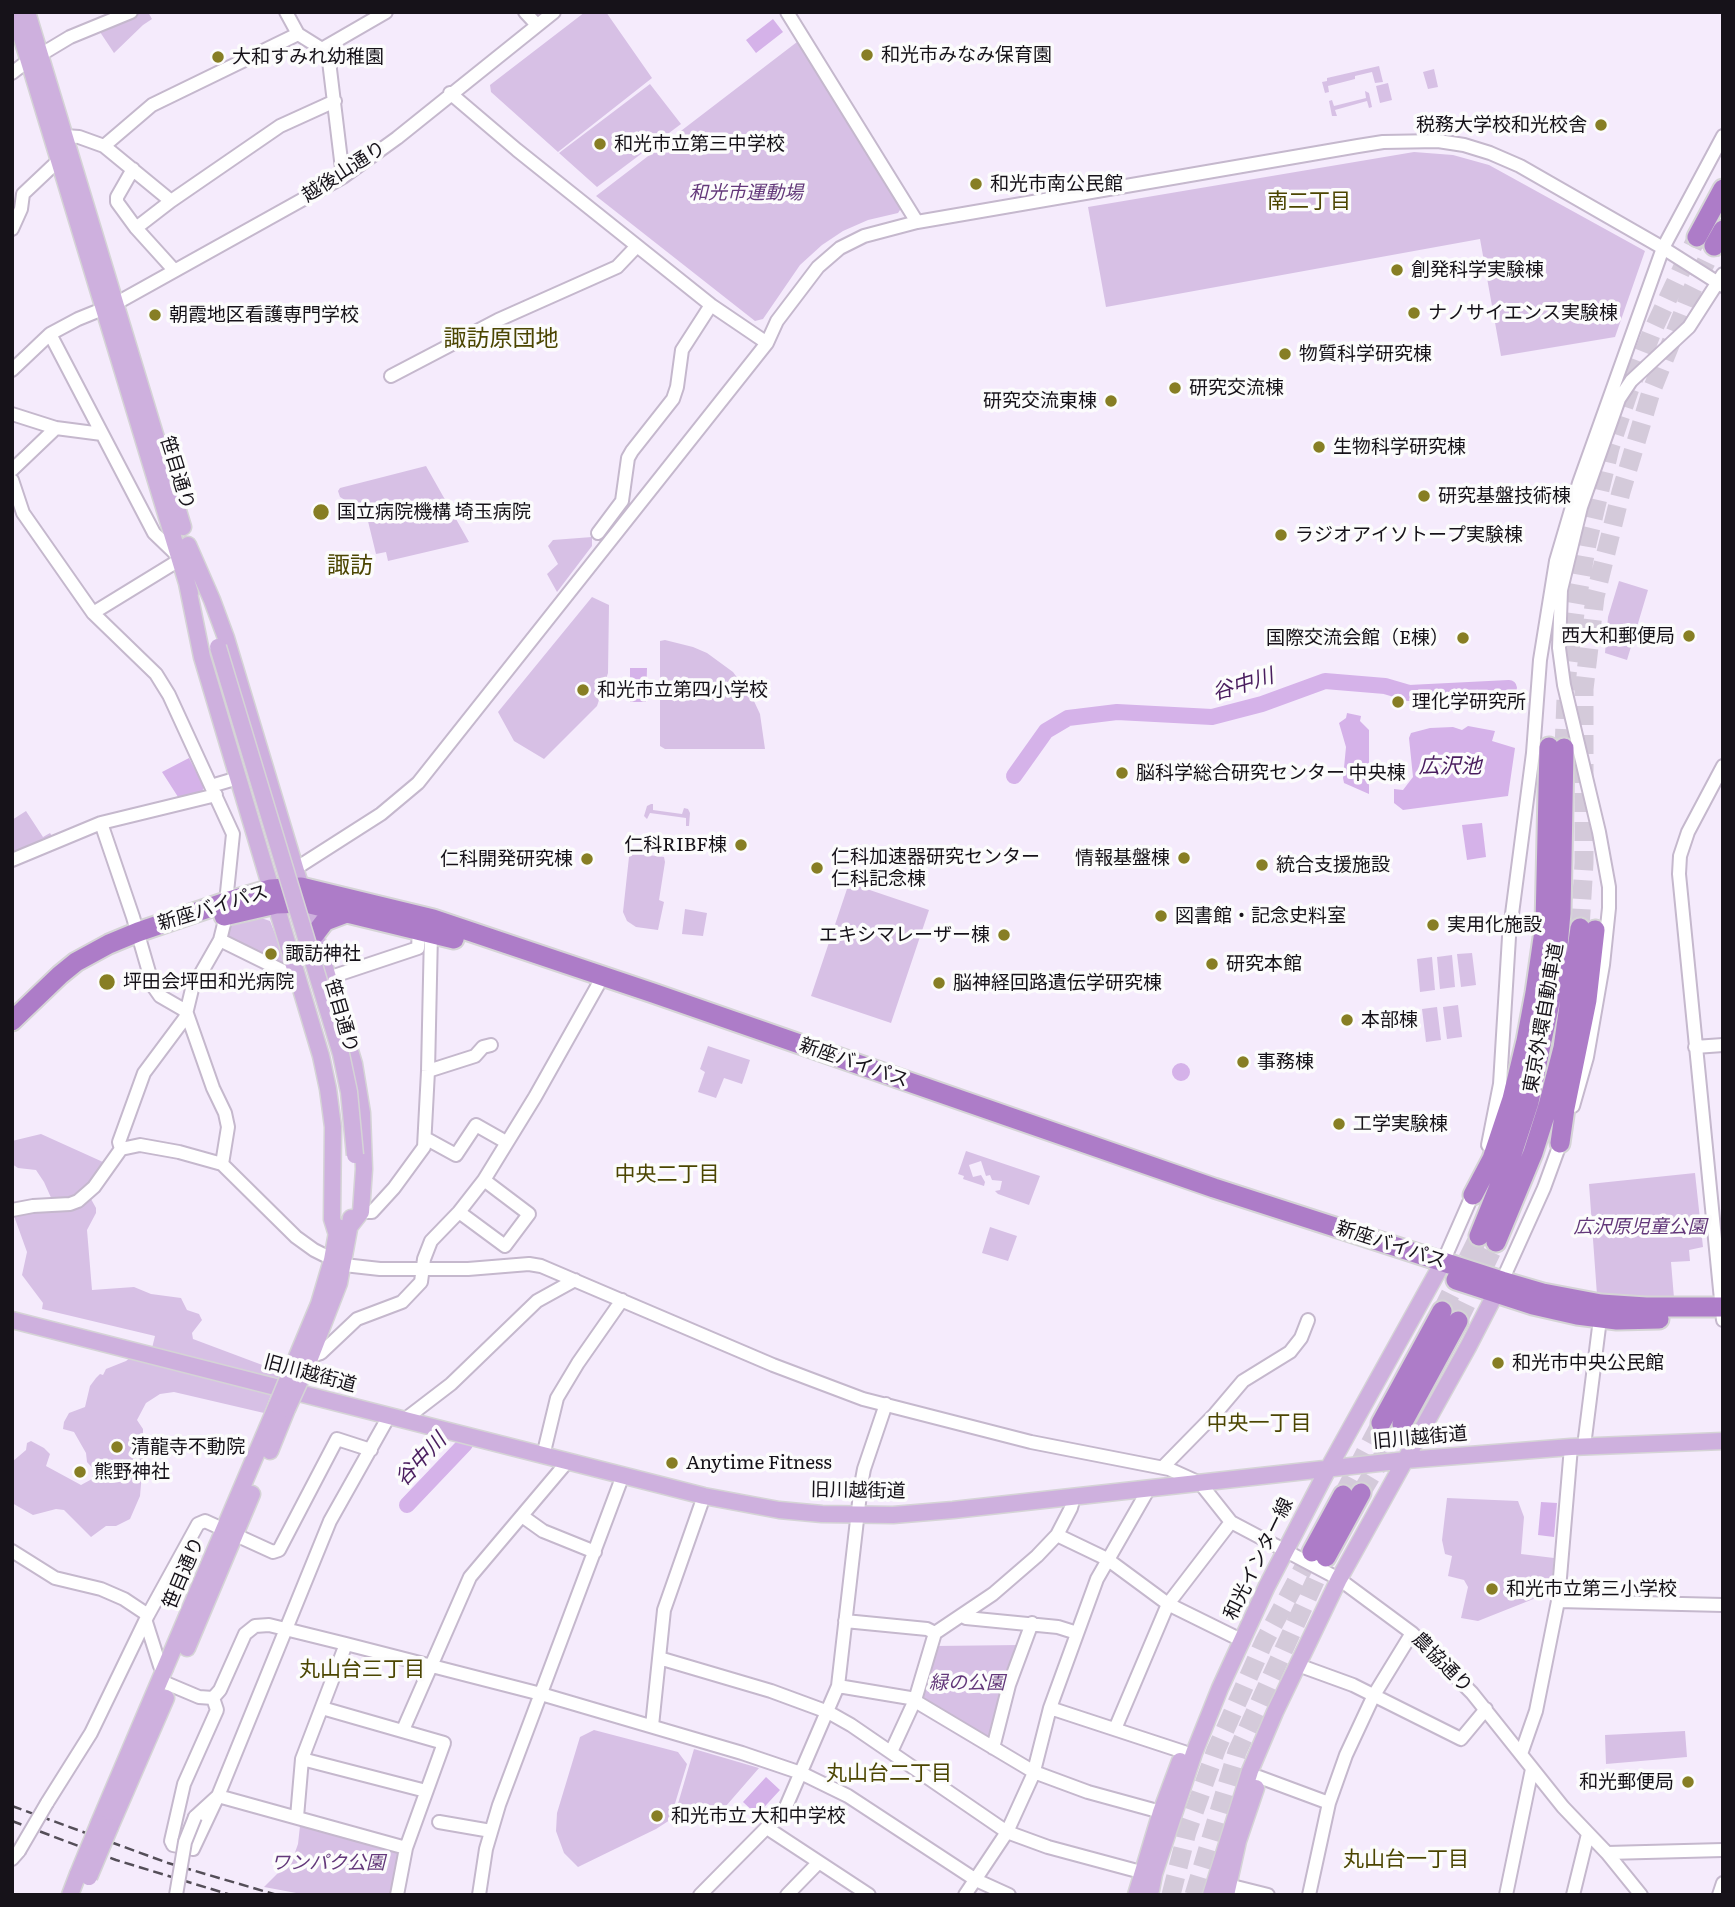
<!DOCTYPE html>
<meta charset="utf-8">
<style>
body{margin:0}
#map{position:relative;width:1735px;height:1907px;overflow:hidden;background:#f5ebfc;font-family:Literata,serif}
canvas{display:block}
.frame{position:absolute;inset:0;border:14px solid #161219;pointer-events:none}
</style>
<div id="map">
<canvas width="1735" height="1907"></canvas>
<div class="frame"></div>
</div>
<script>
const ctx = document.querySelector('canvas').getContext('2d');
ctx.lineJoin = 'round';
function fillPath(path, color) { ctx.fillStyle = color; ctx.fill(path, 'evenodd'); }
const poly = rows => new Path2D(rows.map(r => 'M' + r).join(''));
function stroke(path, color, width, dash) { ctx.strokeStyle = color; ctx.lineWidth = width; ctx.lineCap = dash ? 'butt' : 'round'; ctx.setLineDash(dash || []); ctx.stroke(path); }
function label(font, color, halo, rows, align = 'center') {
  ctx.font = font + ' Literata,"Noto Sans JP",serif'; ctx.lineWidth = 7; ctx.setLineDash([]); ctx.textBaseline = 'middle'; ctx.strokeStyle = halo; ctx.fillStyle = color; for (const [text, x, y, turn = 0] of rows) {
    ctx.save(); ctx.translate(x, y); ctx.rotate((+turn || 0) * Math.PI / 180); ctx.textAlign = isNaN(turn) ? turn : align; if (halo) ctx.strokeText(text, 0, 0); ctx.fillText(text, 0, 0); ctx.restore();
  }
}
const green = poly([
 [136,12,148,12,152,19,143,25,114,53,98,29],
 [585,12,606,12,652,78,558,152,491,92,490,85],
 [797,42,902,207,898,213,868,220,843,231,822,245,800,265,763,319,755,321,596,196],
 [1379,66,1383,82,1375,83,1372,72,1355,76,1355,79,1328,86,1329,92,1325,93,1322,82,1327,81,1327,78],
 [1434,69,1438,87,1428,89,1423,72],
 [1388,83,1392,100,1380,103,1376,86],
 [650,84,681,124,597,187,559,153],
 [1365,91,1369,93,1372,107,1369,108,1367,101,1335,110,1337,116,1332,116,1329,101,1332,100,1334,106,1366,98],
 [1414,152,1453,155,1489,165,1645,251,1615,337,1501,356,1480,239,1106,307,1088,207],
 [426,466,469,542,388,561,386,552,376,554,366,513,340,497,338,491,340,488],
 [592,537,592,546,557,592,547,574,558,564,548,546,553,540],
 [1619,581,1648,590,1627,660,1605,653,1608,617],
 [592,597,609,605,608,673,597,706,544,759,514,741,498,712],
 [665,640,693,647,707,653,733,672,753,699,760,714,765,749,665,749,660,746,660,641],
 [651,804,653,804,653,810,682,814,684,808,688,809,690,813,689,826,686,826,686,818,650,813,647,819,644,816,647,806],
 [26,811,43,837,50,833,54,839,12,856,12,820],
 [633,853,664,857,665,862,659,900,664,902,658,930,636,927,627,921,623,912,629,857],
 [849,883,929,910,891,1023,811,996],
 [685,909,707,913,703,936,682,934],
 [258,917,270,921,288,966,284,969,223,939,227,921],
 [1472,953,1476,985,1461,987,1457,954],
 [1452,955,1455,987,1440,989,1437,957],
 [1432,957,1435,990,1420,992,1417,959],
 [1458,1005,1462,1037,1447,1039,1443,1007],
 [1437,1007,1441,1040,1426,1042,1422,1009],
 [708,1046,750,1060,742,1084,724,1078,716,1098,698,1092,705,1072,700,1069],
 [41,1134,103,1162,95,1178,80,1196,53,1202,44,1182,36,1170,18,1168,12,1164,12,1141],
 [966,1151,1040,1176,1029,1205,998,1194,995,1191,1000,1190,1002,1181,992,1180,990,1175,986,1176,981,1161,969,1165,973,1177,981,1175,985,1182,984,1186,963,1179,964,1176,958,1174],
 [1695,1173,1703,1247,1689,1250,1690,1261,1671,1262,1674,1298,1597,1295,1589,1184],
 [91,1199,96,1208,96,1213,87,1230,92,1290,134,1287,151,1294,181,1298,187,1310,199,1314,202,1320,192,1333,193,1339,265,1366,274,1361,284,1365,277,1381,152,1348,155,1336,42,1309,43,1303,22,1275,27,1252,14,1216,76,1207],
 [990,1227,1017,1236,1008,1261,982,1253],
 [131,1357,271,1395,264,1413,174,1392,160,1394,146,1403,137,1420,143,1429,143,1461,140,1496,130,1519,116,1526,106,1526,91,1537,64,1510,56,1509,33,1515,12,1503,12,1462,26,1450,27,1443,31,1441,44,1448,50,1454,46,1466,81,1485,92,1479,94,1470,87,1462,86,1453,74,1432,63,1429,64,1422,69,1413,85,1407,90,1386,96,1378,100,1374,103,1375,106,1369,126,1361],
 [1447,1498,1518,1501,1524,1517,1521,1554,1554,1558,1551,1592,1478,1621,1461,1618,1468,1587,1464,1580,1448,1576,1452,1556,1445,1554,1442,1540],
 [1020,1645,989,1738,922,1699,921,1695,935,1646],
 [594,1730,678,1752,687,1764,670,1820,656,1829,578,1867,564,1853,556,1831,557,1813,580,1737],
 [1685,1731,1687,1757,1606,1764,1605,1735],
 [694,1749,759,1768,726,1806,705,1817,695,1806,683,1813,677,1807],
 [303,1824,400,1850,393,1895,307,1895,264,1887,293,1858,298,1844,300,1826]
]);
const water = poly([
 [773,19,783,32,756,53,746,40],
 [630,668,647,668,646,702,630,702],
 [1347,713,1361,716,1360,721,1369,730,1369,794,1344,783,1343,778,1346,747,1339,723,1346,718],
 [1468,726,1495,731,1492,741,1515,748,1508,796,1403,810,1394,803,1394,789,1403,790,1413,777,1409,738,1411,733,1430,728,1453,727,1462,730],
 [189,758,204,787,201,794,180,800,162,772],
 [1482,823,1486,857,1467,860,1462,825],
 '1172 1072a9 9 0 1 1 18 0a9 9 0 1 1-18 0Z',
 [1541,1502,1557,1503,1554,1537,1538,1535],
 [766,1777,780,1790,757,1815,743,1802]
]);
const river = poly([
 [1014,776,1046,731,1068,718,1117,712,1212,717,1262,704,1325,681,1385,686,1409,693,1509,688],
 [407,1505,465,1444]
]);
const highwayTunnel = poly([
 [1564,748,1567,675,1576,605,1587,544,1610,448,1629,391,1652,332,1697,237],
 [1580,928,1584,863,1584,689,1595,597,1621,492,1651,392,1693,288,1714,246],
 [1442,1311,1479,1236],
 [1458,1321,1496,1242],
 [1361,1493,1402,1424],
 [1343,1495,1381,1423],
 [1171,1895,1187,1832,1216,1750,1264,1642,1312,1552],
 [1194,1895,1237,1752,1326,1557]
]);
const minor = poly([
 [286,12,298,34,322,49,329,61,343,177],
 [525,12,537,25],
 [787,12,917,222],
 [322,49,386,12],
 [40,55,70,37,131,12],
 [12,73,29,60],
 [450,93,517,150,711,305,767,343],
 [65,136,79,137,104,146,171,201],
 [104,146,152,105,298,34],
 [133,169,117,197,117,202,136,228,174,270],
 [136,228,171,201,280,126,335,101],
 [12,229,21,209,23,194,59,160],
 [12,370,50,334],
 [391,376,498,320,617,267,637,246],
 [12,414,56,428,102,434],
 [12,470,56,428],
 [12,480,23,513,93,613,156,674,169,695,233,834,226,902],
 [598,533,622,501,628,458,632,451,673,399,677,387,682,350,711,305],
 [93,613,181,559,154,533,50,334,78,319,115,304,343,177,397,138,554,12],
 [1723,766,1688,832,1680,856,1679,874,1723,1320],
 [211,786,238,778],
 [216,795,101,823,133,917,153,986,160,996,186,1011,213,1088,225,1113,228,1127,222,1164],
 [12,860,101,823],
 [291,876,295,869,381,814,418,783,767,343,777,321,818,267,840,248,864,236,917,222,1358,146,1383,142,1438,141,1464,145,1490,153,1520,166,1663,248,1723,286],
 [220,940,289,974,296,973],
 [328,978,418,948,419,930],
 [1695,1047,1723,1045],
 [428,1071,475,1056,483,1047,491,1045],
 [1573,1106,1587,1057,1603,965,1609,908,1609,887,1599,832,1564,685,1559,648,1561,590,1581,507,1619,399,1631,381,1689,327,1723,274],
 [425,1138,456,1155,476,1125,506,1142],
 [1488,1145,1500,1084,1509,937,1533,753,1540,660,1556,561,1579,483,1663,248,1723,136],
 [121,1149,119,1142,144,1073,185,1018,192,989,220,940,224,924,223,916],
 [12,1210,33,1206,70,1204,78,1201,94,1187,121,1149,140,1145,179,1152,222,1164,296,1237,314,1250,344,1265,380,1269,468,1269,529,1264,541,1266,773,1365,863,1399,1031,1442,1169,1469,1200,1483,1231,1522,1339,1579,1412,1633,1472,1693,1563,1807,1607,1853,1641,1895],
 [361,1212,372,1212,394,1188,424,1147,428,1071,431,933],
 [459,1212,505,1246,529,1214,484,1180],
 [1443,1262,1475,1189],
 [1502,1281,1544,1188,1563,1136],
 [311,1356,321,1353,357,1319,402,1302,421,1282,424,1259,431,1241,459,1212,484,1180,535,1097,598,985],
 [404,1420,451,1384,537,1301,575,1280],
 [1584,1446,1600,1319],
 [543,1456,557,1398,578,1363,622,1300],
 [1163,1467,1215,1414,1243,1381,1290,1352,1301,1338,1308,1320],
 [522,1516,543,1531,595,1552],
 [1057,1535,1107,1559,1168,1604,1243,1641],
 [12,1551,55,1578,101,1589,124,1599,148,1615],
 [1558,1601,1723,1605],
 [962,1616,966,1618,1058,1627,1077,1633],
 [845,1621,927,1629,935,1633],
 [146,1622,160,1666,166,1669],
 [659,1658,771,1691,828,1712,851,1725,1007,1832,1048,1847,1141,1872],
 [1298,1665,1353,1685,1461,1739,1486,1709],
 [161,1681,199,1697,213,1698,220,1690,245,1634,255,1626,269,1625,346,1644,541,1694,742,1753,801,1773,848,1796,976,1880,1009,1895],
 [838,1686,910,1698,1034,1772,1088,1792,1161,1812],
 [213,1698,217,1710,184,1784,171,1841,173,1845,193,1849,218,1796,406,1848],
 [322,1708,444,1743,406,1848,397,1895],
 [1050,1708,1184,1752],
 [652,1726,664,1610,704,1496],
 [1115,1729,1168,1604,1231,1522],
 [403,1730,470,1577,568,1461],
 [993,1748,1009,1685,1032,1623],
 [891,1752,915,1700,935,1633,993,1594,1037,1556,1057,1535,1071,1508,1074,1497],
 [1521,1754,1536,1711,1558,1601,1571,1447],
 [302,1759,426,1791],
 [1259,1777,1329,1803],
 [47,1803,91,1733,148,1615,198,1524,205,1521,273,1552,279,1550,337,1439,371,1450],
 [195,1817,218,1796,330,1521,389,1416],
 [297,1817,302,1759,346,1644],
 [439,1822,491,1831],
 [767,1828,869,1895],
 [1607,1853,1723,1850],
 [12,1859,19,1851],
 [1228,1885,1268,1895],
 [479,1895,486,1849,499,1805,623,1475],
 [700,1895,785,1809,838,1686,861,1485,864,1469,886,1404],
 [787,1895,819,1862],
 [965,1895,1007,1832,1033,1775,1050,1708,1097,1579,1148,1490],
 [1309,1895,1329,1803,1346,1755,1374,1695,1412,1633],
 [1506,1895,1532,1769],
 [1573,1895,1588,1834],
 [1719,1895,1723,1883]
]);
const major = poly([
 [14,12,190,593],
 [27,12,183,527],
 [188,545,212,600,226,638,354,1064,362,1113,364,1169,361,1212,350,1226],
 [187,583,202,657,321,1056,328,1089,333,1127,332,1219,337,1235],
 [12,1320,704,1496,779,1510,822,1514,893,1515,953,1510,1406,1460,1571,1447,1723,1441],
 [296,1359,319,1304,332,1260,338,1227],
 [308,1363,339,1283,351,1218],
 [270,1451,287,1409],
 [187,1648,252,1494],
 [99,1823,277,1405],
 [110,1827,166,1698],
 [1151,1890,1154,1874,1194,1753,1220,1688,1267,1586,1328,1469,1443,1262],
 [70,1895,78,1874],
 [1136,1895,1161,1812,1180,1761],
 [1211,1895,1250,1771,1275,1712,1339,1579,1468,1347,1500,1285],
 [1226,1895,1238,1841,1256,1788]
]);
const highway = poly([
 [1697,237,1723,189],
 [1714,246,1723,230],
 [224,916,276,904,306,903,454,939],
 [315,934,325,921,346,913],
 [12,1021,60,975,76,962,109,944,138,932,226,902,271,889,301,887,433,919,653,993,1214,1188,1502,1281,1543,1293,1601,1304,1646,1307,1723,1307],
 [1560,1143,1565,1108,1587,1000,1595,930],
 [1473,1195,1492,1159,1512,1099,1526,1041,1535,993,1545,924,1549,747],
 [1479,1236,1512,1154,1529,1102,1555,979,1561,913,1564,748],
 [1496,1242,1533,1153,1548,1106,1563,1048,1580,928],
 [1456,1280,1533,1305,1577,1315,1617,1320,1659,1319],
 [1381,1423,1442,1311],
 [1402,1424,1458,1321],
 [1312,1552,1343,1495],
 [1326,1557,1361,1493]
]);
const rail = poly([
 [12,1806,168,1863,277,1895],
 [12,1821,116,1860,231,1895]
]);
const minorBridge = poly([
 [19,1851,47,1803],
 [176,1895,185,1842,195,1817]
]);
const majorBridge = poly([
 [218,647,341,1054,349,1092,355,1155],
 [277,1405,296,1359],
 [287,1409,308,1363],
 [78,1874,99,1823],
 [89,1877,110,1827]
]);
const markers = [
 [867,55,7,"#877e24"],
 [218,57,7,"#877e24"],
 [1601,125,7,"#877e24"],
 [600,144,7,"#877e24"],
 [976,184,7,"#877e24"],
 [1397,270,7,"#877e24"],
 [1414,313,7,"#877e24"],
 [155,315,7,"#877e24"],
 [1285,354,7,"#877e24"],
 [1175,388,7,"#877e24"],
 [1111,401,7,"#877e24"],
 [1319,447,7,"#877e24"],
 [1424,496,7,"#877e24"],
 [321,512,9,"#877e24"],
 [1281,535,7,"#877e24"],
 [1689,636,7,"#877e24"],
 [1463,638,7,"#877e24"],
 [583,690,7,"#877e24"],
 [1398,702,7,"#877e24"],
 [1122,773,7,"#877e24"],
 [741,845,7,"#877e24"],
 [1184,858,7,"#877e24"],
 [587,859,7,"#877e24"],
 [1262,865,7,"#877e24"],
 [817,868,7,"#877e24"],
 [1161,916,7,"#877e24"],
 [1433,925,7,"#877e24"],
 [1004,935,7,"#877e24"],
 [271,954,7,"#877e24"],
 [1212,964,7,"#877e24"],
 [107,982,9,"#877e24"],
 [939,983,7,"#877e24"],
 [1347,1020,7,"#877e24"],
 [1243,1062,7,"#877e24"],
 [1339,1124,7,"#877e24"],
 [1498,1363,7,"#877e24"],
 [117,1447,7,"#877e24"],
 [672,1463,7,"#877e24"],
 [80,1472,7,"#877e24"],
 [1492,1589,7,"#877e24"],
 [1688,1782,7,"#877e24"],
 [657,1816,7,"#877e24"]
];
const poiNames = [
 ["和光市みなみ保育園",881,55],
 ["大和すみれ幼稚園",232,57],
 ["税務大学校和光校舎",1587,125,"right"],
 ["和光市立第三中学校",614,144],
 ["和光市南公民館",990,184],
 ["創発科学実験棟",1411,270],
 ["ナノサイエンス実験棟",1428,313],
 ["朝霞地区看護専門学校",169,315],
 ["物質科学研究棟",1299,354],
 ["研究交流棟",1189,388],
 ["研究交流東棟",1097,401,"right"],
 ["生物科学研究棟",1333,447],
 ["研究基盤技術棟",1438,496],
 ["国立病院機構 埼玉病院",337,512],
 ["ラジオアイソトープ実験棟",1295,535],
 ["西大和郵便局",1675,636,"right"],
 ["国際交流会館（E棟）",1449,638,"right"],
 ["和光市立第四小学校",597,690],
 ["理化学研究所",1412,702],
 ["脳科学総合研究センター 中央棟",1136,773],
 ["仁科RIBF棟",727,845,"right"],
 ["仁科加速器研究センター",831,857],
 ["仁科記念棟",831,879],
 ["情報基盤棟",1170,858,"right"],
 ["仁科開発研究棟",573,859,"right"],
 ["統合支援施設",1276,865],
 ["図書館・記念史料室",1175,916],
 ["実用化施設",1447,925],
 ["エキシマレーザー棟",990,935,"right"],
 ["諏訪神社",285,954],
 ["研究本館",1226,964],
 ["坪田会坪田和光病院",123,982],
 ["脳神経回路遺伝学研究棟",953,983],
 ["本部棟",1361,1020],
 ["事務棟",1257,1062],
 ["工学実験棟",1353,1124],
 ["和光市中央公民館",1512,1363],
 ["清龍寺不動院",131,1447],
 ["Anytime Fitness",686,1463],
 ["熊野神社",94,1472],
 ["和光市立第三小学校",1506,1589],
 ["和光郵便局",1674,1782,"right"],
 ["和光市立 大和中学校",671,1816]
];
const streetNames = [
 ["越後山通り",344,172,-33],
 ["笹目通り",177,473,73],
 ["新座バイパス",213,908,-17],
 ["笹目通り",341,1016,74],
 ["東京外環自動車道",1544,1018,-80],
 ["新座バイパス",854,1063,19],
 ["新座バイパス",1391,1245,18],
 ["旧川越街道",310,1374,15],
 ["旧川越街道",1420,1438,-5],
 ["旧川越街道",858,1491,1],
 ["和光インター線",1259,1559,-64],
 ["笹目通り",184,1573,-67],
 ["農協通り",1442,1663,45]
];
const parkNames = [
 ["和光市運動場",746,193],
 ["広沢原児童公園",1640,1227],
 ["緑の公園",967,1683],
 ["ワンパク公園",328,1863]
];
const neighbourhoodNames = [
 ["南二丁目",1309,202],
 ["中央二丁目",667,1175],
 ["中央一丁目",1259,1424],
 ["丸山台三丁目",362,1670],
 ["丸山台二丁目",889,1774],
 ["丸山台一丁目",1406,1860]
];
const waterNames = [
 ["谷中川",1243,685,-17],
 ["広沢池",1450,767],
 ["谷中川",421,1460,-47]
];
const quarterNames = [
 ["諏訪原団地",501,339],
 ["諏訪",350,566]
];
fillPath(green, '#d7c0e5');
fillPath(water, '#d5b2e9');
stroke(river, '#d5b2e9', 16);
stroke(highwayTunnel, '#d4cada', 19, [19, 10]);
stroke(minor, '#c5b8cd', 16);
stroke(major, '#d5d4d6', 19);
stroke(highway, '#d5d4d6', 23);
stroke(minor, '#fff', 12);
stroke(major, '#ceb0de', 16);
stroke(highway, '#ad7cc8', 19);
stroke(rail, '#544e58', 2.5, [10, 5]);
stroke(minorBridge, '#c5b8cd', 16, []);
stroke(majorBridge, '#d5d4d6', 19, []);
stroke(minorBridge, '#fff', 12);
stroke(majorBridge, '#ceb0de', 16);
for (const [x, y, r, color] of markers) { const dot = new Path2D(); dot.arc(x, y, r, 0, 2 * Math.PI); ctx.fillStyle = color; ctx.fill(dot); stroke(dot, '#fcfcfc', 2.5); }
label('19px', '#161219', '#fcfcfc', poiNames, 'left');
label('19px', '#161219', '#fcfcfc', streetNames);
label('italic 19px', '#63387a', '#fcfcfc', parkNames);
label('21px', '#4b4501', '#fcfcfc', neighbourhoodNames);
label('italic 21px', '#491d5e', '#fcfcfc', waterNames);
label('23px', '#4b4501', '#fcfcfc', quarterNames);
</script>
